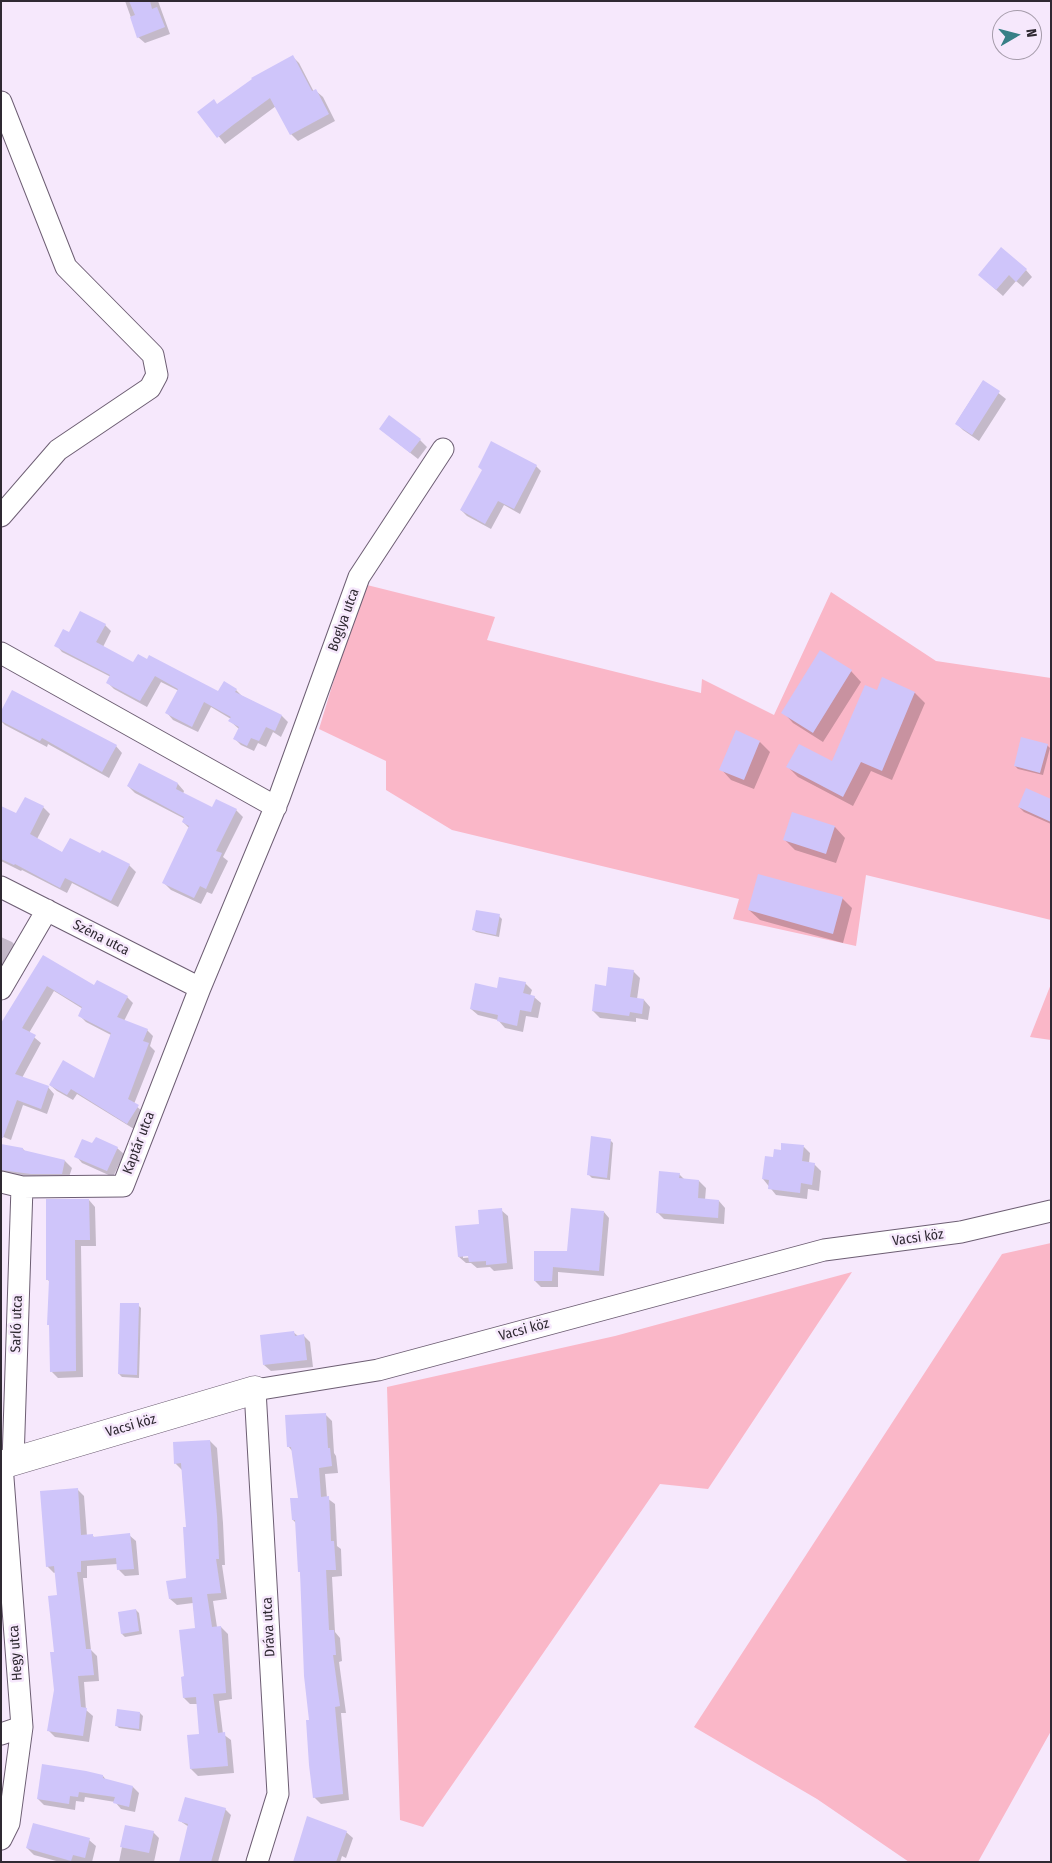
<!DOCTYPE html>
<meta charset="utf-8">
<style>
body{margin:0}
#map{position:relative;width:1052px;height:1863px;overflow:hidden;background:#f6e8fc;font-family:"Fira Sans Condensed",sans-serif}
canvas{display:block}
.frame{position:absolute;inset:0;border:2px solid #2f2932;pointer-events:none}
.north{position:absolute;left:992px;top:10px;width:50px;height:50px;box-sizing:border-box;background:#f6e8fc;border:1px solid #a69cab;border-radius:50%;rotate:82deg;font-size:14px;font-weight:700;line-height:20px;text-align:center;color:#2f2932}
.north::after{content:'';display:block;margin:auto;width:18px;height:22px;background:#388087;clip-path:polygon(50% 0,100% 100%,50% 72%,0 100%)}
</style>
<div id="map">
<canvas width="1052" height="1863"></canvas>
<div class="frame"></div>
<div class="north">N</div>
</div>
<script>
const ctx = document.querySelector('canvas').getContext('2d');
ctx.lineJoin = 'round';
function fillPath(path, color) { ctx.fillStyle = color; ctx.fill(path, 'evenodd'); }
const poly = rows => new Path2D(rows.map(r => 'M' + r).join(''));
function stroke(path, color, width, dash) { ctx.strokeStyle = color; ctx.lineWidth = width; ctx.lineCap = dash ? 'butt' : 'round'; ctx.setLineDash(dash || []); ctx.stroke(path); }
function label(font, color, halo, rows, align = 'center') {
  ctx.font = font + ' "Fira Sans Condensed",sans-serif'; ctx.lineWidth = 5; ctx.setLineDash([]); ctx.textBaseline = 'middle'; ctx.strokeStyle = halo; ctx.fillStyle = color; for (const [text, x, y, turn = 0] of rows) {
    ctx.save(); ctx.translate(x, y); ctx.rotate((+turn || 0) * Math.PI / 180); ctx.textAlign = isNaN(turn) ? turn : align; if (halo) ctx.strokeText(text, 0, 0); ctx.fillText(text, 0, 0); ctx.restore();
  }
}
const green = poly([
 [363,584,495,617,487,640,701,693,702,679,774,715,831,592,936,661,1051,678,1051,920,866,875,856,946,733,919,739,899,452,830,386,790,386,761,319,729],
 [1051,984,1051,1040,1030,1037],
 [1051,1243,1051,1731,978,1862,909,1862,817,1799,694,1727,1002,1254],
 [852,1272,708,1489,660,1484,423,1827,400,1820,387,1387,615,1336]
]);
const shadow = poly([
 [125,1,158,1,170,34,145,43,138,37],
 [293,57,299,63,314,92,316,91,323,97,335,121,298,141,291,134,276,106,225,144,199,112,218,105],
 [1026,270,1032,277,1023,287,1016,281,1003,296,986,281],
 [983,381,1006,399,979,441,963,430,956,423],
 [380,429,420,440,427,447,418,459],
 [536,466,541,471,520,514,504,505,491,529,467,516,461,510],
 [105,625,111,631,103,647,134,664,219,693,236,690,242,696,282,716,288,722,281,737,273,732,266,747,258,743,254,751,241,745,235,739,239,729,230,721,231,719,211,707,198,732,173,720,167,713,179,691,161,682,147,707,114,689,107,682,111,677,62,652,56,645,70,634],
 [851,671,861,682,823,742,793,723,783,712],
 [883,679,915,693,925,703,892,780,871,771,853,806,798,777,788,767,833,763,877,692],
 [1,713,116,746,122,753,109,778,48,744,47,747,5,725,1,721],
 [760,742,770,752,754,789,731,780,721,769],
 [1047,745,1050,748,1043,775,1018,769,1015,766],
 [140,764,178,784,184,791,183,794,213,809,236,810,243,817,223,857,228,861,212,894,207,892,201,904,171,890,164,883,189,828,183,822,185,819,135,793,128,786],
 [1051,800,1051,824,1024,812,1019,807],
 [1,807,17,815,43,807,50,814,37,839,63,853,100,855,129,865,136,872,118,907,72,883,67,893,22,870,21,871,1,861],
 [835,827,845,838,836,863,795,850,784,839],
 [842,898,852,908,843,943,760,920,749,910],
 [499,916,502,919,499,937,476,932,473,929],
 [1,937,12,942,18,948,1,980],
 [43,956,94,987,127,997,133,1003,124,1021,147,1030,153,1036,150,1046,155,1051,134,1104,144,1113,134,1129,77,1094,73,1100,57,1091,50,1085,94,1080,111,1035,86,1022,80,1016,83,1009,54,991,29,1033,41,1043,22,1078,48,1087,54,1094,47,1114,23,1105,11,1140,1,1136,1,1026],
 [633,971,640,978,637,999,644,1000,650,1007,648,1020,636,1018,636,1022,600,1018,593,1011,607,987],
 [525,983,532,990,530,996,534,997,541,1003,538,1018,526,1016,523,1032,505,1028,498,1020,478,1015,471,1009],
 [610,1140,613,1143,610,1180,592,1178,589,1175],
 [804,1147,810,1153,809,1163,814,1164,821,1171,819,1191,808,1189,807,1199,776,1195,763,1179,774,1159,782,1151],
 [117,1148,124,1154,113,1177,82,1163,76,1156],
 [23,1149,26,1152,65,1161,72,1168,68,1180,39,1181,1,1173,1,1154],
 [679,1174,685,1180,699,1181,706,1188,705,1200,719,1201,725,1208,724,1224,664,1219,657,1212],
 [89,1200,95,1207,96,1246,81,1246,83,1377,58,1378,51,1371,50,1282,47,1279],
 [501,1210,508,1216,513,1269,494,1271,490,1267,477,1268,471,1263,466,1263,459,1257,480,1225],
 [475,1255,475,1257,463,1258,463,1256],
 [604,1212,609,1218,604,1276,558,1272,558,1287,541,1287,535,1281,568,1252],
 [138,1305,141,1308,139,1378,122,1377,119,1374],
 [293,1332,298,1336,304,1336,310,1342,313,1367,271,1371,264,1365],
 [325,1414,332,1421,334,1453,336,1456,338,1473,325,1474,327,1498,335,1504,337,1546,341,1549,342,1576,332,1577,335,1632,340,1638,342,1661,339,1662,346,1713,341,1713,349,1800,321,1804,314,1797,311,1721,297,1524,293,1520,299,1499,293,1452,288,1446],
 [210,1441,217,1448,223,1523,225,1565,222,1565,227,1599,213,1601,217,1627,221,1627,228,1634,232,1699,219,1701,223,1734,231,1740,234,1773,198,1776,191,1769,200,1735,198,1704,190,1704,184,1698,185,1677,196,1629,193,1603,177,1605,170,1599,187,1579,187,1528,182,1470,175,1463],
 [77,1489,84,1496,87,1536,92,1535,95,1538,129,1535,136,1541,139,1575,125,1576,119,1570,118,1564,87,1566,87,1578,83,1578,91,1650,97,1656,99,1681,84,1682,86,1710,93,1716,89,1742,55,1737,49,1731,55,1690,58,1596,56,1572,54,1573,47,1566],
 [136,1610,139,1613,142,1634,125,1637,122,1634,119,1613],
 [140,1713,143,1716,141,1731,119,1728,116,1725],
 [103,1776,107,1781,133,1787,139,1793,135,1812,121,1809,115,1802,85,1797,84,1802,76,1801,75,1810,44,1805,38,1799],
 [225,1809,231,1815,218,1862,180,1862,189,1827,180,1821],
 [153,1832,159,1838,154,1862,119,1862,122,1847],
 [346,1832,353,1838,346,1858,342,1856,340,1862,294,1862],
 [89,1840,96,1846,92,1862,60,1862,34,1855,27,1848]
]);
const building = poly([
 [129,1,150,1,152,9,157,7,165,27,137,38,130,17,135,15],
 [293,55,312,91,316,89,329,114,290,135,270,98,233,125,217,138,197,112,214,99,217,104,252,79,251,78],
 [1001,247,1027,269,1016,282,1009,275,996,290,978,275],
 [983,380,1000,391,972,435,955,424],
 [389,415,421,439,410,453,379,429],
 [491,441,537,465,514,509,498,501,485,524,460,510,482,470,478,467],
 [80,611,106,624,96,642,133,662,138,654,147,659,149,655,218,691,224,681,237,689,235,692,282,715,275,731,266,727,259,741,251,738,247,746,233,739,239,727,228,721,231,717,204,702,192,727,165,713,178,689,155,676,140,701,106,683,110,675,54,646,63,629,69,632],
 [820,650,852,670,813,733,781,713],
 [882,677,915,692,882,771,861,762,843,797,786,767,799,744,832,761,865,685,877,690],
 [12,690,117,745,102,772,42,738,40,741,1,721,1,711],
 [736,730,760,741,744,780,719,770],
 [1021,737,1048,744,1040,773,1014,766],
 [139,763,178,783,176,789,212,807,216,799,237,809,216,851,222,853,206,889,200,886,194,898,162,883,189,826,182,822,184,817,127,786],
 [1026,788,1051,799,1051,822,1018,807],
 [25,797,44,806,30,834,62,852,70,838,100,853,102,850,130,864,111,901,65,878,60,888,15,864,14,865,1,859,1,806,16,813],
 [792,812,835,826,826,854,783,840],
 [758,874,843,897,833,934,748,910],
 [476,910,500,914,496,935,472,930],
 [43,955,94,985,97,980,128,996,117,1017,148,1029,143,1041,149,1043,128,1099,139,1105,127,1124,71,1089,67,1095,49,1085,63,1060,94,1078,111,1033,78,1016,82,1007,47,986,22,1028,36,1035,15,1074,49,1086,41,1109,17,1100,3,1138,1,1138,1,1023],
 [608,967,634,970,630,997,644,999,642,1014,630,1012,629,1016,592,1011,595,984,606,986],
 [499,977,526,982,523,993,535,996,531,1012,520,1010,517,1026,497,1021,498,1015,470,1009,475,983,497,988],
 [591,1136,611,1139,607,1178,587,1175],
 [96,1137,118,1147,107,1171,74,1157,82,1139,92,1143],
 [781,1143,804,1145,802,1161,815,1163,812,1185,801,1183,800,1193,768,1189,769,1180,762,1179,765,1156,773,1157,774,1149,781,1150],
 [1,1144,23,1148,23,1150,65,1160,62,1174,31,1174,1,1170],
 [659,1171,680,1173,679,1178,699,1180,698,1198,719,1200,718,1218,656,1213],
 [46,1199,89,1199,90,1240,75,1240,76,1371,50,1372,49,1325,47,1325,49,1280,46,1280],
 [502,1208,507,1263,486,1265,486,1261,469,1262,468,1256,458,1257,455,1226,479,1224,478,1210],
 [571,1208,604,1211,599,1271,553,1267,552,1281,534,1281,534,1251,567,1251],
 [120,1303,139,1303,137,1375,118,1374],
 [294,1331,295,1336,304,1334,307,1360,263,1365,260,1335],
 [326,1413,328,1448,330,1448,332,1466,319,1468,321,1497,329,1496,331,1541,334,1541,336,1570,326,1570,329,1630,334,1630,336,1655,333,1655,340,1706,335,1707,343,1794,313,1798,309,1765,306,1720,309,1720,304,1676,300,1572,298,1572,295,1520,292,1520,290,1498,298,1498,291,1447,287,1447,285,1415],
 [210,1440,217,1516,219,1559,216,1559,221,1593,207,1594,212,1627,221,1626,226,1693,213,1694,218,1733,225,1732,228,1766,190,1769,187,1735,199,1734,196,1697,183,1698,181,1677,184,1676,179,1630,195,1628,192,1597,169,1599,166,1581,186,1578,183,1527,186,1527,181,1463,174,1464,173,1442],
 [78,1488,81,1535,93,1534,93,1537,130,1533,134,1569,117,1570,116,1558,81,1561,81,1572,77,1572,86,1649,91,1649,94,1675,78,1676,81,1707,87,1708,83,1736,47,1731,54,1690,50,1652,54,1652,48,1596,57,1595,54,1566,46,1567,40,1491],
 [136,1609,139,1631,121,1634,118,1612],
 [117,1709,140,1712,139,1729,115,1726],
 [42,1764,86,1771,103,1775,103,1778,133,1786,129,1807,113,1803,115,1797,79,1792,78,1797,70,1796,69,1804,37,1799],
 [185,1797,226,1808,211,1862,179,1862,188,1824,178,1821],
 [307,1816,347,1831,336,1862,293,1862],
 [33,1823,90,1838,85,1858,73,1855,71,1861,26,1848],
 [125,1825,154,1831,149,1853,120,1847]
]);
const street = poly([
 [1,102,66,267,153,355,157,375,150,388,58,450,1,516],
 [1,653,276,807],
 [1,887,200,988],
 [1,989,47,910],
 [1,1182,22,1187,123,1186,200,988,279,798,359,577,443,449],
 [13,1461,22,1187],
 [1,1734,22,1727],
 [1,1839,9,1823,22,1727,2,1465],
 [257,1862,278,1794,255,1390,378,1370,824,1250,961,1232,1051,1211]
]);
const secondary = poly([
 [1,1465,255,1390]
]);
const streetNames = [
 ["Boglya utca",344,620,-70],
 ["Széna utca",101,938,27],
 ["Kaptár utca",139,1143,-69],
 ["Vacsi köz",918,1238,-8],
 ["Sarló utca",17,1324,-88],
 ["Vacsi köz",524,1330,-15],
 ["Vacsi köz",131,1426,-16],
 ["Dráva utca",269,1627,-93],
 ["Hegy utca",16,1653,-94]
];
fillPath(green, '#fab7c8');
fillPath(shadow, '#0003');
fillPath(building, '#cfc5fa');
stroke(street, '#6d5e73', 23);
stroke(secondary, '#6d5e73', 29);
stroke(street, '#fff', 21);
stroke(secondary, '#fff', 28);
label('14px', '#2f2932', '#f6e8fc', streetNames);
</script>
